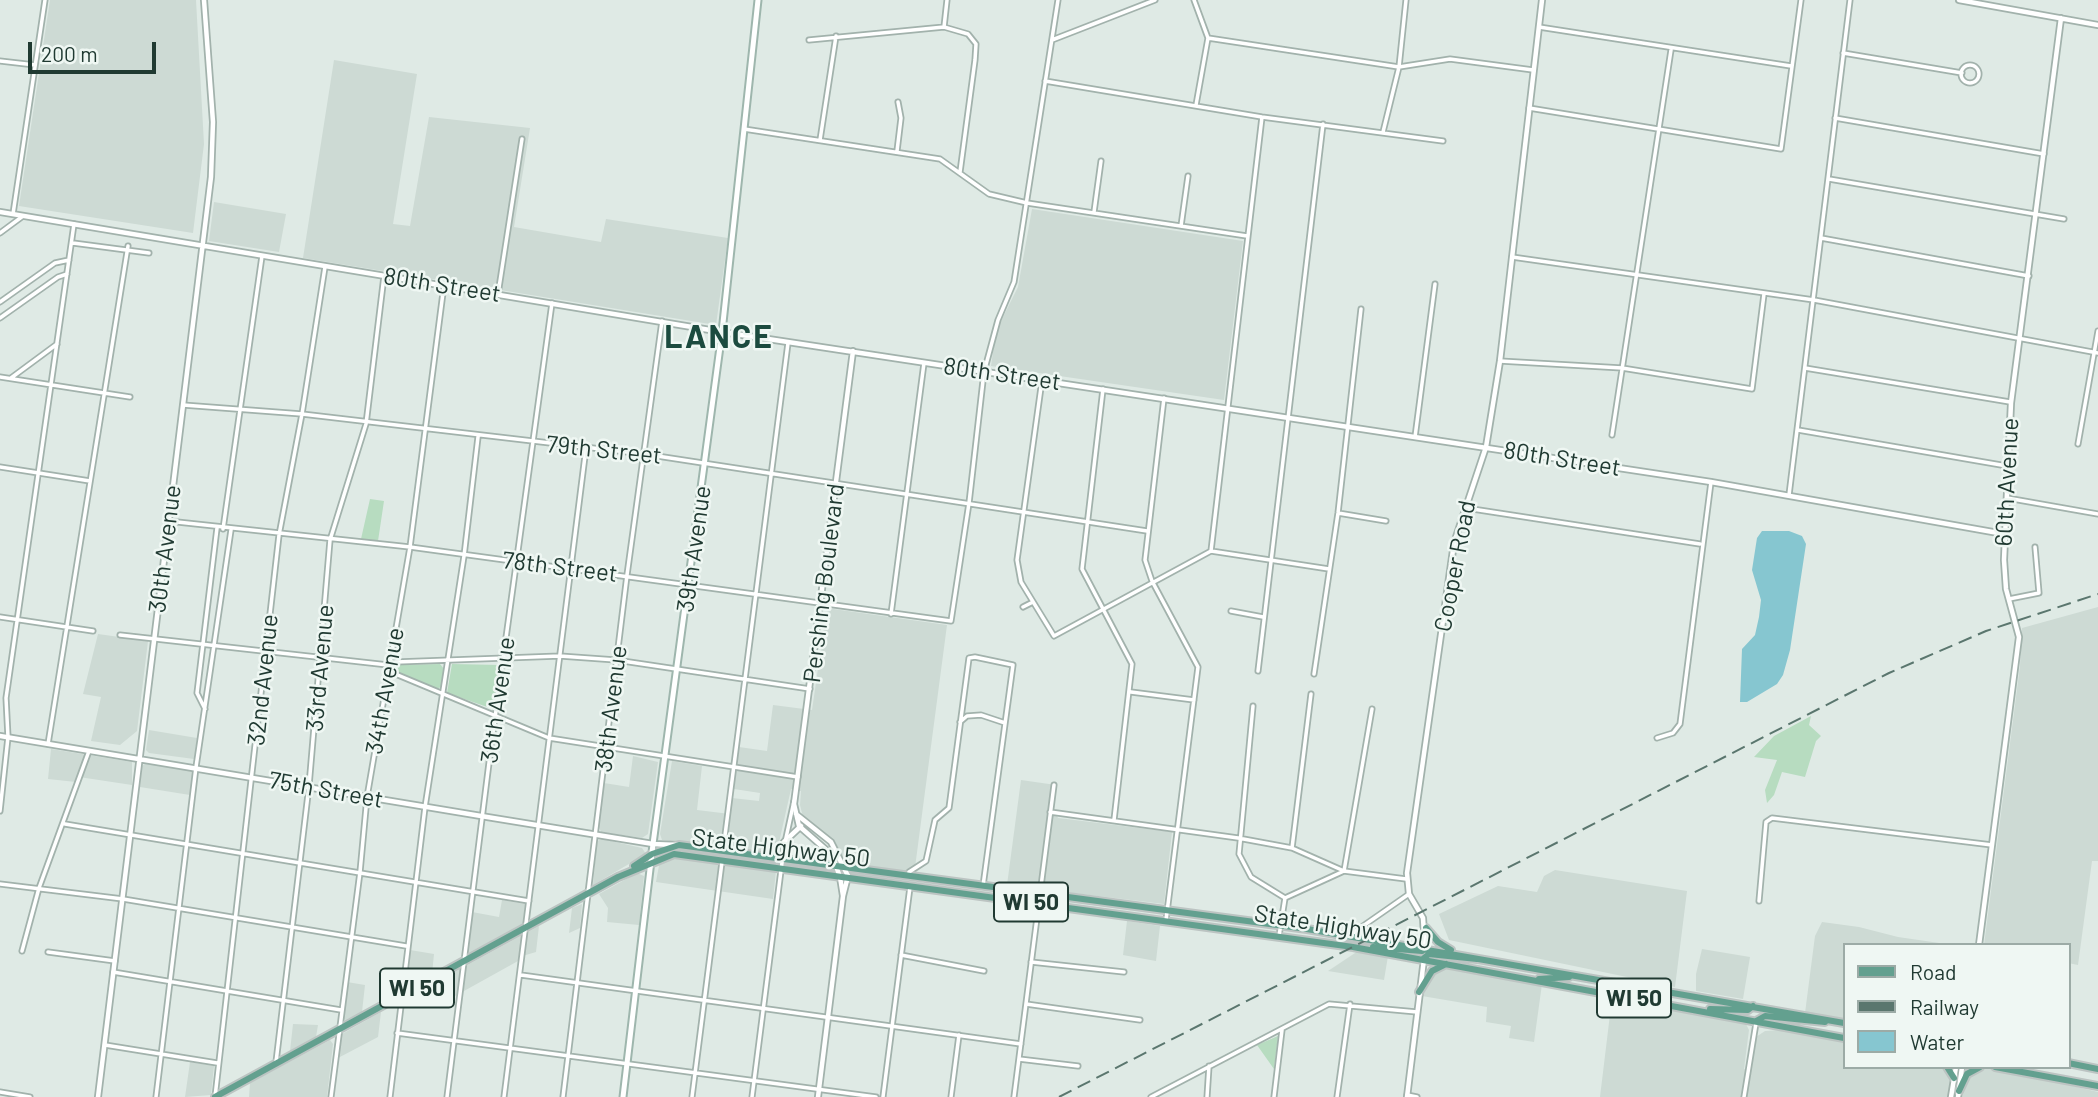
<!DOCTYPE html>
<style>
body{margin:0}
#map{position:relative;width:2098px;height:1097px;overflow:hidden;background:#dfeae5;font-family:Barlow,sans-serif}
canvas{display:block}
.legend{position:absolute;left:1843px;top:943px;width:228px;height:126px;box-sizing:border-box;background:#eff7f3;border:2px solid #9caba6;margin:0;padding:9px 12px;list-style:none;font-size:21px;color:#203a32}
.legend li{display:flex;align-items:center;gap:14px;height:35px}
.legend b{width:35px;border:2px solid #9caba6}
.scale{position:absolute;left:28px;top:42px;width:128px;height:32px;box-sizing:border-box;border:4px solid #203a32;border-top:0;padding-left:9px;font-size:21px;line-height:24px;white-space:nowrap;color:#203a32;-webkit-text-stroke:5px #eff7f3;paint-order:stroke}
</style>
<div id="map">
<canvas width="2098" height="1097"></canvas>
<ul class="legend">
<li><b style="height:9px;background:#63a08f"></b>Road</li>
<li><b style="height:9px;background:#5a766e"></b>Railway</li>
<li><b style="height:19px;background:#86c6d0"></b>Water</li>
</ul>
<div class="scale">200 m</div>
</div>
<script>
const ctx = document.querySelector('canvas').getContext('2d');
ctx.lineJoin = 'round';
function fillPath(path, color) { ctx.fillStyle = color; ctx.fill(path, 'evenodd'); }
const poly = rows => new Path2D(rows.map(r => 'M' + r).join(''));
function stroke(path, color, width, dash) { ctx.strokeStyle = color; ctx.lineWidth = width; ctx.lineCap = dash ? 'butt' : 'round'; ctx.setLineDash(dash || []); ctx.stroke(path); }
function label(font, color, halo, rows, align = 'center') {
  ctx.font = font + ' Barlow,sans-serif'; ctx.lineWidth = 5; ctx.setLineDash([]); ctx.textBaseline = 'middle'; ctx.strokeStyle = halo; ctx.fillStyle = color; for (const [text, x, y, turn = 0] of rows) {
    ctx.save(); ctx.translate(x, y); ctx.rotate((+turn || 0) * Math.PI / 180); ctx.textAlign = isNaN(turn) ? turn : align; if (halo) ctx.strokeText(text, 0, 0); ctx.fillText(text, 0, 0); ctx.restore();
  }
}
const built = poly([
 [50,0,196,0,204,144,193,233,19,206],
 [334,60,417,74,393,224,410,226,429,117,530,128,514,227,601,242,606,219,728,238,716,325,303,258],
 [214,202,286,214,279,252,209,241],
 [1032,209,1243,241,1224,400,991,366,996,331,1018,287],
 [2098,607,2098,861,2092,861,2078,965,2068,963,2068,945,1984,945,2020,666,2022,628],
 [833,609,947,625,914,875,844,863,833,842,803,817,800,805,801,791,791,789,776,856,662,840,660,834,672,761,702,766,697,810,730,814,732,798,759,801,760,793,734,789,739,747,767,751,773,705,812,710,825,620,828,610],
 [98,634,148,641,137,731,120,745,91,741,101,697,83,694],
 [149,730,197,738,194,759,149,753,146,750],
 [51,749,132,762,132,785,79,777,76,782,48,779],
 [633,756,658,762,648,834,642,838,601,832,599,827,604,783,629,787],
 [146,763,193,770,190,795,140,787,142,766],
 [1021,780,1056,785,1053,807,1058,818,1172,832,1164,904,1007,885],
 [602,839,642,848,646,854,593,885,597,841],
 [675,857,776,871,773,899,656,882,660,860],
 [1555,870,1687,891,1675,987,1449,940,1439,914,1498,886,1537,892,1544,876],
 [637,873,644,876,639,925,607,922,608,908,599,894],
 [502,900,525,904,523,925,468,953,472,912,499,917],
 [582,904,580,928,569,933,572,908],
 [1127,921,1160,926,1156,961,1123,955],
 [1822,922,1859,927,1898,937,1953,945,1844,945,1844,1020,1805,1013,1815,936],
 [539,926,536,952,519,957,518,961,446,1001,449,975],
 [1702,949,1750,957,1743,999,1696,991,1696,974],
 [410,950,434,954,432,974,407,987],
 [1358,951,1388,956,1384,980,1328,971],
 [1433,965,1542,984,1534,1042,1509,1038,1511,1026,1486,1022,1487,1007,1422,996,1426,974],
 [347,982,365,985,362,1012,345,1020,343,1018],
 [1612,998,1745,1022,1749,1030,1744,1069,1750,1070,1756,1037,1765,1031,1780,1030,1844,1041,1844,1067,1955,1067,1952,1097,1600,1097],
 [381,1012,378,1037,338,1058,342,1034],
 [293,1024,318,1025,316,1037,290,1051],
 [330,1040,333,1044,327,1097,249,1097,250,1083],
 [190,1062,214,1066,211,1095,185,1097],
 [1972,1067,1994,1067,2098,1092,2098,1097,1959,1097]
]);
const green = poly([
 [370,499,384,501,378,541,361,539],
 [440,664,444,669,441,687,437,689,395,672,396,665],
 [452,664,500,665,493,709,447,693],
 [1811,716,1809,725,1821,736,1816,741,1805,777,1782,772,1774,795,1767,803,1765,790,1777,760,1754,757,1774,736],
 [1278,1036,1274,1069,1257,1045]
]);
const water = poly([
 [1762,531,1789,531,1802,536,1806,544,1790,650,1783,675,1777,684,1747,702,1740,702,1742,649,1755,635,1759,617,1761,600,1752,570,1757,538]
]);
const minor = poly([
 [1194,0,1208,38,1196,105],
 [944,27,947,0],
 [1539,27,1791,66],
 [1208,38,1399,67,1450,59,1533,70],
 [809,40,944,27,968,34,976,44,975,60,960,172],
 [1052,40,1155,0],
 [1843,53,1962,73],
 [0,61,35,65],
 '1961 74a9 9 0 1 1 18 0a9 9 0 1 1-18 0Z',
 [1045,81,1262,117,1443,141],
 [1529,108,1781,149,1801,0],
 [1835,118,2044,154],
 [744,129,940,159,989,194,1027,203,1247,236],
 [1383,132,1399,67,1406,0],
 [820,140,836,36],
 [897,151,901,118,898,102],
 [1829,179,2064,219],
 [1094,212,1101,161],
 [13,214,45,0],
 [1181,226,1188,176],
 [0,233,23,216],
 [1821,238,2029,276],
 [73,243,149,253],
 [1512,257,1814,300,2098,353],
 [498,294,522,139],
 [0,302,55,263,69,260],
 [0,318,58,277,67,274],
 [1500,361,1622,368,1752,389,1764,294],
 [1805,368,2010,402],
 [0,377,130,397],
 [11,378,57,344],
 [1042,380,1017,560,1021,582,1054,636,1211,551],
 [1103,389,1082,569,1132,664,1114,820],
 [1164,398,1145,560,1152,581,1198,667,1166,920],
 [183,405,302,414,644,454,1147,531],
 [1798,430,2007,466],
 [1612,435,1671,50],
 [1415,437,1435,284],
 [2078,444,2098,331],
 [0,467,90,481],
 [1789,495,1850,0],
 [2007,498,2098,514],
 [1466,508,1700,544],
 [1338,513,1386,521],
 [168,521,410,547,951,621,969,503,984,372,998,320,1014,282,1058,0],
 [223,529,262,256],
 [1211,551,1262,117],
 [1211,551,1329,569],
 [2009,599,2039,593,2035,547],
 [1023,607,1033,602],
 [1231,611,1263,617],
 [891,614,924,363],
 [0,617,93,631],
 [120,635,388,665,396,662,560,656,616,660,810,689],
 [389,667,393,673,549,738,798,777],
 [1258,671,1323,124],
 [1314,674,1338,513,1361,309],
 [1131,692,1194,700],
 [1253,706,1239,854,1251,877,1285,898,1344,871,1372,709],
 [205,709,197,693,217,528],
 [960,722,967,716,981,715,1005,723],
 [1657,738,1673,733,1680,724,1711,482],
 [48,744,128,246],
 [0,811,8,737,6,698,74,224],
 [1050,812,1238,838,1292,848,1344,871,1406,879],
 [65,824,529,901],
 [1292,848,1311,694],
 [723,851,788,343],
 [909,872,926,861,935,820,949,808,969,658,975,657,1013,665,983,886],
 [0,884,123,899,406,946],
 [1759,901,1766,822,1772,818,1992,845],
 [1350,935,1409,894],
 [1279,936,1285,898],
 [22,951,39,888,89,751],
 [48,952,115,961],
 [901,955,984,971],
 [1031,962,1124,972],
 [113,972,341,1010],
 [521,975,1021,1044],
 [1026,1004,1140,1020],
 [397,1033,876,1097],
 [105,1045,217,1063],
 [1019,1059,1078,1066],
 [276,1062,309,786,330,540,366,424,384,276],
 [0,1092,30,1097],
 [1407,1095,1417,1097],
 [156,1097,196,767,231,530],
 [215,1097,279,535,302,414,325,267],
 [331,1097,360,872,367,797,410,547,444,285],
 [390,1097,425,807,464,556,478,437],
 [447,1097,491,747,552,303],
 [504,1097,586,448],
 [563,1097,627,575,662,321],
 [692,1097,722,862],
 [752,1097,784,847,794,801],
 [883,1097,910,887],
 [951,1097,959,1035],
 [1014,1097,1054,785],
 [1151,1097,1329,1004,1417,1012],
 [1207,1097,1209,1066],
 [1274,1097,1282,1030],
 [1337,1097,1350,1004],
 [1744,1097,1756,1023]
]);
const tertiary = poly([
 [1959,0,2098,25],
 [0,212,722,332,1711,482,2004,534],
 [0,736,481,816,653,844,678,845],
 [796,814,831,842,848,876,843,896,818,1097],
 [784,842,801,826],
 [843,896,840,877,832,855,799,826,794,804,853,351],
 [1979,945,2019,637,2006,589,2004,560,2011,403,2061,18],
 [1425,950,1423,918,1409,894,1407,873,1454,543,1486,447,1500,361,1542,0],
 [98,1097,211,177,213,122,204,0],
 [1407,1097,1424,959],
 [1951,1097,1956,1067],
 [1958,1097,1962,1067]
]);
const secondary = poly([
 [623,1097,653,844,722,332,758,0]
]);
const primary = poly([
 [634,866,652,854,679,845,1307,929,1844,1023],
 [1426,928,1438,942,1451,950],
 [1373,947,1422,951],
 [1424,958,1429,954,1477,959],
 [1539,979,1569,977],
 [1419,992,1432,971,1446,964],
 [1710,1009,1748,1010,1753,1006],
 [1756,1021,1765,1016,1825,1022],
 [2068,1063,2098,1069],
 [1947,1067,1954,1078],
 [1995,1067,2098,1086],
 [1959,1091,1967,1074,1980,1067],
 [215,1097,618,877,674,854,1353,947,1844,1038]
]);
const rail = poly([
 [1059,1097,1889,673,1986,631,2098,594]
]);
const shields = [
 [1031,902,74],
 [417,988,74],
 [1634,998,74]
];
const shieldNames = [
 ["WI 50",1031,902],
 ["WI 50",417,988],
 ["WI 50",1634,998]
];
const streetNames = [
 ["80th Street",442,285,9],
 ["80th Street",1002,374,8],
 ["79th Street",604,450,6],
 ["80th Street",1562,459,9],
 ["60th Avenue",2007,482,-87],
 ["30th Avenue",165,549,-83],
 ["39th Avenue",694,549,-82],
 ["Cooper Road",1455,566,-79],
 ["78th Street",560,567,7],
 ["Pershing Boulevard",824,583,-83],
 ["33rd Avenue",320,668,-85],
 ["32nd Avenue",263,680,-84],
 ["34th Avenue",385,691,-80],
 ["36th Avenue",498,700,-82],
 ["38th Avenue",611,709,-83],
 ["75th Street",326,790,10],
 ["State Highway 50",781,848,7],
 ["State Highway 50",1343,927,9]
];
const districtNames = [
 ["LANCE",719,337]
];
fillPath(built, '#cddad4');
fillPath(green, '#b7dcc0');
fillPath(water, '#86c6d0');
stroke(minor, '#a2b2ac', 7);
stroke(tertiary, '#a2b2ac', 8);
stroke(secondary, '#9eb6ad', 9);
stroke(primary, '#bcc4c2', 10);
stroke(minor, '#fff', 3.5);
stroke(tertiary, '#fff', 4.5);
stroke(secondary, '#fff', 5);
stroke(primary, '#63a08f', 6);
stroke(rail, '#5a766e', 2, [14, 7]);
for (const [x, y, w] of shields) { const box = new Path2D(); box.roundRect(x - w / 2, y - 19.5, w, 39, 5); ctx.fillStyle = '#eff7f3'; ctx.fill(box); stroke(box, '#203a32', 2); }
label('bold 23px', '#203a32', null, shieldNames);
label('24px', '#203a32', '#eff7f3', streetNames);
ctx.letterSpacing = '2px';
label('bold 32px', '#1c4b3f', '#eff7f3', districtNames);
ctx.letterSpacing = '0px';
</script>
